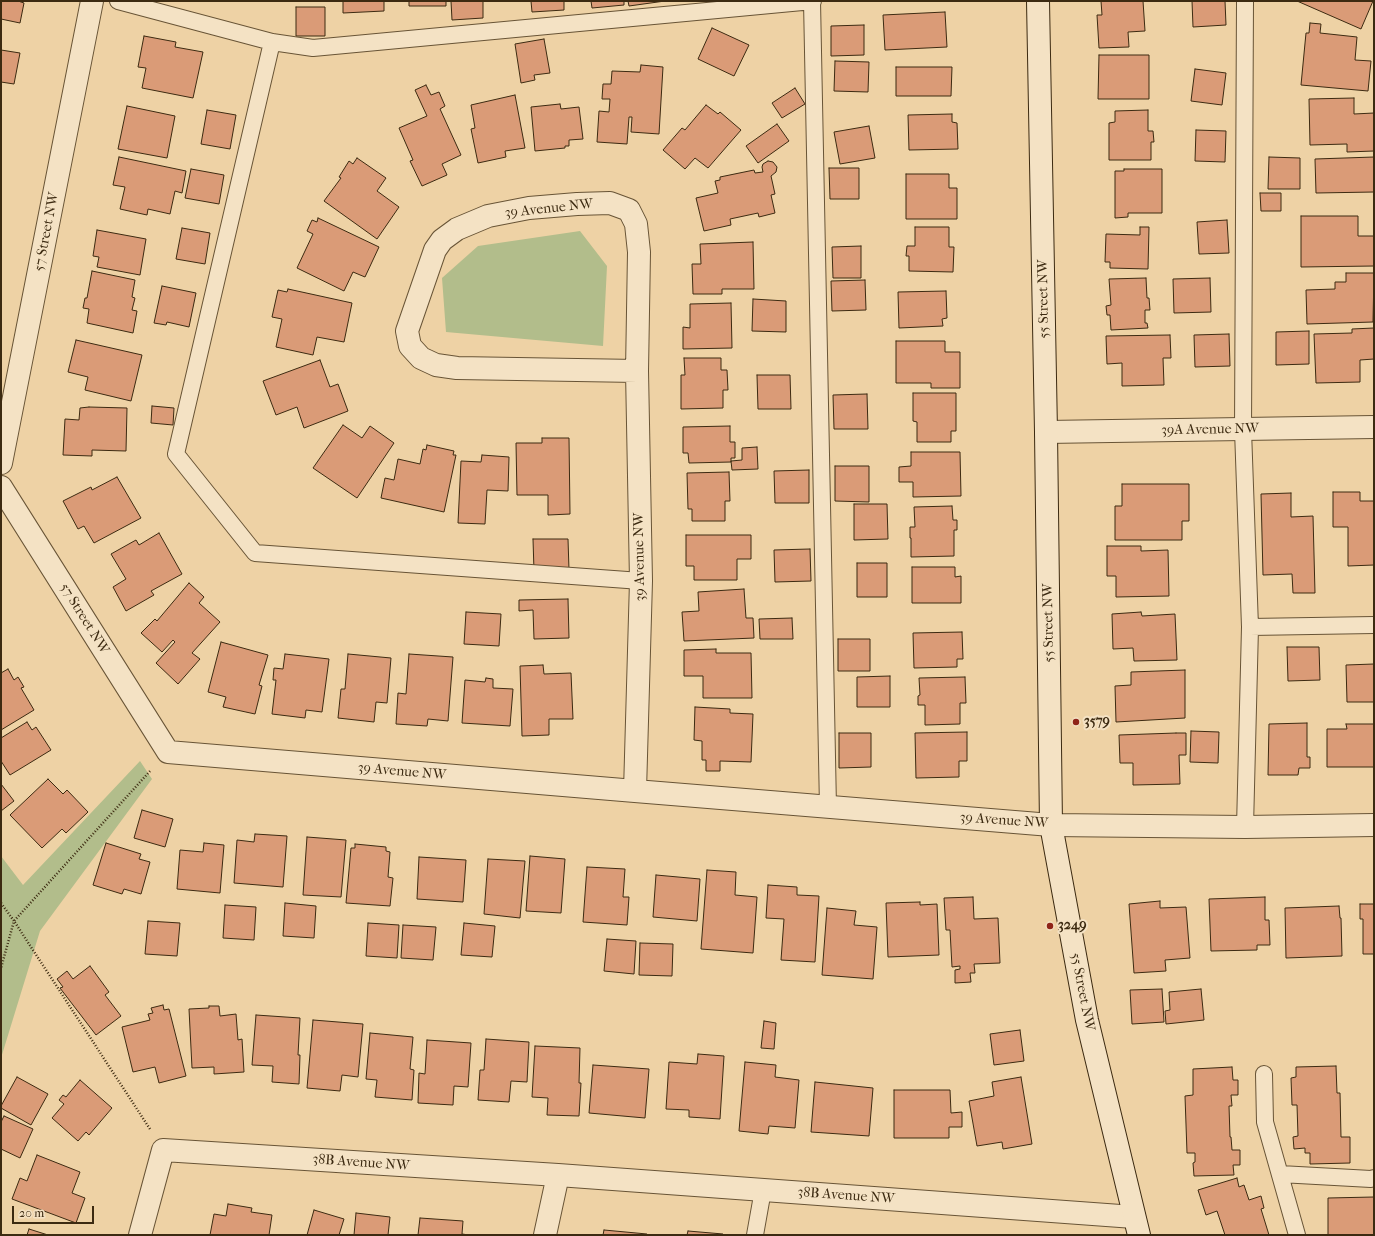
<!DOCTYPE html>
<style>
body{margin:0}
#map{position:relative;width:1375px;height:1236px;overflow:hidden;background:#eed2a5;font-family:"IM FELL French Canon",serif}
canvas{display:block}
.frame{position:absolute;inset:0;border:2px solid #3c2a11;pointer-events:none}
.scale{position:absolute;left:12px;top:1206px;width:82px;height:18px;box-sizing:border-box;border:2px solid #3c2a11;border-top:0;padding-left:5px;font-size:12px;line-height:14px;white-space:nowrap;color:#3c2a11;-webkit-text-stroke:3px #f4e2c4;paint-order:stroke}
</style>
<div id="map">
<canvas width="1375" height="1236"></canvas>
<div class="frame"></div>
<div class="scale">20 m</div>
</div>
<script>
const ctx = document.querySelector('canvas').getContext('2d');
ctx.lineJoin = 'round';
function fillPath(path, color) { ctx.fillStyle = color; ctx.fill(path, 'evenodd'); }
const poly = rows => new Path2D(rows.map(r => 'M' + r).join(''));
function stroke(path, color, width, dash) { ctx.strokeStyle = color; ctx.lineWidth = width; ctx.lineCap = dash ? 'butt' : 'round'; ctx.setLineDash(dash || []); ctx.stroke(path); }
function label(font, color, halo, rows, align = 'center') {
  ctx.font = font + ' "IM FELL French Canon",serif'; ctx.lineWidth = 4; ctx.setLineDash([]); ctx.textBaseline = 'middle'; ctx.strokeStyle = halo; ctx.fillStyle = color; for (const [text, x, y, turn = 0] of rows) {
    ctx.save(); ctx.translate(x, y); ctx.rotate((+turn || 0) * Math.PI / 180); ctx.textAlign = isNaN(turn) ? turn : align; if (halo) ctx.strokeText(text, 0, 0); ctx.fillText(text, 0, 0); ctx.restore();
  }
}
const green = poly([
 [580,231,607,266,603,346,446,332,442,278,478,246],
 [140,761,152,779,40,931,1,1058,1,856,23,885]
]);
const building = poly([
 [1,1,18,1,24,3,20,23,1,19,1,1],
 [343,1,384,1,384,11,343,13,343,1],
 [409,1,446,1,446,6,409,6,409,1],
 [451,1,483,1,483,18,452,20,451,1],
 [531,1,564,1,564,10,532,12,531,1],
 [591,1,624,1,624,5,592,8,591,1],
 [628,1,665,1,629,6,628,1],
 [1101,1,1143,1,1145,31,1128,32,1129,47,1099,48,1097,15,1102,15,1101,1],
 [1192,1,1225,1,1226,25,1193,27,1192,1],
 [1297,1,1373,1,1361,29,1297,1],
 [296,7,325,7,325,36,296,36,296,7],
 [945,12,947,47,885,50,883,15,945,12],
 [1310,23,1321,24,1320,33,1357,37,1355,60,1371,61,1368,91,1301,85,1306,33,1309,33,1310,23],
 [864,25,864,55,831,56,831,26,864,25],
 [712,28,749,45,734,76,698,59,712,28],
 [144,36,176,42,175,47,203,52,193,98,142,88,146,68,138,67,144,36],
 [544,39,550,73,534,75,535,80,521,83,515,44,544,39],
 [1,50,20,53,14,84,1,82,1,50],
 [1099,55,1149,55,1149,99,1098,99,1099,55],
 [835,61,869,62,868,92,834,91,835,61],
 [641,65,663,67,659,134,631,132,632,117,629,117,627,144,597,142,599,111,609,112,610,99,602,99,603,84,611,84,612,71,640,72,641,65],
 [896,67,952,67,951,96,896,96,896,67],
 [1195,69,1226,73,1222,105,1191,101,1195,69],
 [426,85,431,95,439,92,445,106,440,109,461,155,442,164,447,175,422,186,410,161,413,160,399,128,427,116,415,90,426,85],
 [795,88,805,104,782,118,772,103,795,88],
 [515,95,525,148,505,151,506,157,478,163,471,129,475,128,471,105,515,95],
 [1354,98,1354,114,1374,113,1374,151,1347,152,1347,144,1310,145,1309,99,1354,98],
 [560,104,561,109,579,107,583,139,569,140,569,146,565,146,565,148,535,151,531,107,560,104],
 [706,105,718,114,720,112,741,130,708,168,695,158,685,169,663,150,682,128,685,130,706,105],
 [127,106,175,116,167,158,118,149,127,106],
 [207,110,236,115,230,149,201,144,207,110],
 [1148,110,1148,131,1153,131,1154,142,1151,142,1151,160,1109,160,1109,123,1115,122,1115,111,1148,110],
 [952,114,952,122,957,123,958,149,909,150,908,115,952,114],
 [777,124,789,141,758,163,746,146,777,124],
 [869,126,875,158,840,164,834,132,869,126],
 [1196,130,1226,131,1225,162,1195,161,1196,130],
 [119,157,186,171,182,193,175,191,170,214,148,209,147,215,120,209,125,187,113,185,119,157],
 [1269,157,1300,158,1300,189,1268,189,1269,157],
 [1374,157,1374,192,1316,193,1315,159,1374,157],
 [357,158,386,178,377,191,399,207,377,239,324,201,341,178,339,177,349,161,353,164,357,158],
 [768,161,773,162,777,167,776,172,771,176,775,194,771,195,775,213,759,217,758,213,730,219,731,225,704,231,696,198,718,193,715,181,720,180,720,177,754,170,755,173,763,172,762,167,763,164,768,161],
 [829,168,859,168,859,199,830,199,829,168],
 [191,169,224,175,219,204,185,198,191,169],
 [1124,169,1162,169,1162,213,1128,213,1128,217,1115,218,1115,171,1124,171,1124,169],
 [906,174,949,174,949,188,957,188,957,219,906,219,906,174],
 [1260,193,1281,193,1281,211,1261,211,1260,193],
 [1301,216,1358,216,1358,236,1374,236,1374,266,1301,267,1301,216],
 [318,218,379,247,365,277,353,272,344,291,297,268,313,234,307,231,312,220,317,222,318,218],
 [1227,220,1229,253,1199,254,1197,222,1227,220],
 [915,227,949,227,949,247,954,247,953,272,909,271,909,256,906,256,907,246,915,246,915,227],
 [1140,227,1149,227,1148,269,1110,268,1110,262,1105,262,1106,234,1140,235,1140,227],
 [182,228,210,233,205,264,176,259,182,228],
 [97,230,146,239,140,275,97,267,99,257,93,256,97,230],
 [753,242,754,289,722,289,722,294,693,294,692,264,701,264,700,244,753,242],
 [861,246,861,278,833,278,832,247,861,246],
 [92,271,135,280,132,297,135,298,132,310,137,311,133,333,87,323,89,309,83,308,85,298,87,298,92,271],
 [1346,273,1374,273,1373,322,1307,324,1306,290,1335,289,1335,282,1346,282,1346,273],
 [1146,278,1147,298,1149,298,1150,310,1145,310,1145,323,1147,323,1148,328,1111,330,1110,315,1107,315,1106,306,1111,305,1109,279,1146,278],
 [1210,278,1211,312,1174,313,1173,279,1210,278],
 [865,280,866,310,832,311,831,281,865,280],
 [162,286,196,293,189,327,167,322,166,325,154,323,162,286],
 [288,289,352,303,344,342,317,337,313,355,276,347,282,319,272,317,278,290,287,292,288,289],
 [946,291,947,318,942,319,943,326,899,328,898,292,946,291],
 [753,299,786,301,786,332,752,331,753,299],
 [731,303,732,348,683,349,683,327,690,328,690,304,731,303],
 [1374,328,1374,359,1360,360,1360,382,1316,383,1314,334,1352,333,1352,329,1374,328],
 [1309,331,1309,364,1276,365,1276,332,1309,331],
 [1229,334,1230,366,1195,367,1194,335,1229,334],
 [1170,335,1171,358,1163,358,1164,385,1122,386,1122,363,1107,364,1106,336,1170,335],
 [76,340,142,355,131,401,85,390,88,377,68,372,76,340],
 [896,341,945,341,945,352,960,352,960,388,931,388,931,383,896,383,896,341],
 [684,358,721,358,721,370,727,370,728,390,723,390,723,408,681,409,681,375,685,375,684,358],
 [320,360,330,387,338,384,348,411,304,428,297,407,276,415,263,381,320,360],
 [757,375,790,375,791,409,758,409,757,375],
 [913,393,956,393,956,431,951,431,951,442,917,442,917,422,913,421,913,393],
 [867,394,868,429,834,429,833,395,867,394],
 [152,406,174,408,173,425,151,423,152,406],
 [89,407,127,408,126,451,92,450,92,456,63,455,65,419,79,420,80,408,89,407],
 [343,425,362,438,370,426,394,443,357,498,313,468,343,425],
 [730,426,730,442,735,442,735,458,731,458,731,462,689,463,688,453,683,453,683,427,730,426],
 [542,438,569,438,570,514,548,515,548,495,517,495,516,443,542,443,542,438],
 [427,445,454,451,453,455,456,455,444,512,381,498,385,478,394,480,398,459,420,464,423,449,426,450,427,445],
 [757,447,758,469,732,470,731,461,742,460,742,448,757,447],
 [911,452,960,452,961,496,913,497,913,482,899,482,899,467,911,466,911,452],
 [482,455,509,457,508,491,487,490,485,524,458,523,461,461,481,462,482,455],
 [835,466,869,466,869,502,835,501,835,466],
 [809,470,809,503,775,503,774,471,809,470],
 [729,472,730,501,725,501,725,521,692,521,692,509,688,509,687,473,729,472],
 [117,477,141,518,94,543,84,526,78,529,63,501,91,487,92,490,117,477],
 [1122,484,1189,484,1189,521,1182,521,1182,540,1115,540,1115,506,1122,506,1122,484],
 [1333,492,1360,492,1360,501,1374,501,1374,565,1348,566,1348,527,1333,527,1333,492],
 [1291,493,1291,517,1313,516,1315,593,1293,593,1292,574,1263,575,1261,494,1291,493],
 [854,504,887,504,888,539,854,540,854,504],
 [952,506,953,520,957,520,957,530,954,530,954,556,911,557,911,538,910,538,910,527,915,527,914,507,952,506],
 [159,533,182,574,151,591,154,595,126,611,113,587,126,579,111,554,136,540,139,545,159,533],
 [686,535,751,535,751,559,737,559,737,580,694,580,694,566,686,566,686,535],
 [533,539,568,539,569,570,534,571,533,539],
 [1107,546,1141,546,1141,551,1168,550,1169,596,1116,597,1116,576,1107,576,1107,546],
 [810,549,811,581,775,582,774,550,810,549],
 [857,563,887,563,887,597,857,597,857,563],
 [912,567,955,567,955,577,961,576,961,603,912,603,912,567],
 [189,583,204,597,199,603,220,622,192,653,200,659,178,684,156,663,175,642,173,640,162,652,141,633,155,619,157,621,189,583],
 [744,589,746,618,753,618,754,638,684,641,682,612,699,611,698,592,744,589],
 [568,599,569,638,534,639,533,610,519,611,519,600,568,599],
 [466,612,501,614,499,646,464,644,466,612],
 [1141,612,1142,616,1175,614,1177,660,1134,661,1133,648,1113,649,1112,614,1141,612],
 [792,618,793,639,760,639,759,619,792,618],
 [962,632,963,659,957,659,957,667,914,668,913,633,962,632],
 [838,639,870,639,870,671,838,671,838,639],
 [221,642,268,655,259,685,262,686,255,714,223,707,226,697,208,692,221,642],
 [1287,647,1319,647,1320,680,1288,681,1287,647],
 [716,649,716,653,751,653,752,698,703,698,703,676,684,676,684,650,716,649],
 [285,654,329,659,322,712,306,710,305,718,272,714,276,680,273,680,274,668,283,669,285,654],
 [348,654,391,658,387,703,376,702,374,722,338,718,341,689,345,689,348,654],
 [409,654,453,657,448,721,428,719,427,726,396,724,398,693,406,694,409,654],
 [1374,664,1374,702,1347,702,1346,665,1374,664],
 [543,665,544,674,571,673,573,719,549,719,549,735,522,736,520,666,543,665],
 [8,669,14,680,18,677,24,687,21,688,34,710,1,730,1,673,8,669],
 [1185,670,1185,718,1116,722,1115,686,1131,685,1131,672,1185,670],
 [890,676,890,707,857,707,857,677,890,676],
 [965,677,966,703,960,703,960,724,925,725,925,705,918,705,918,696,920,695,919,678,965,677],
 [486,678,493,679,493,688,513,689,510,726,462,723,465,680,485,682,486,678],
 [695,707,730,709,730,713,753,714,751,762,720,761,720,771,706,771,706,760,702,760,702,741,694,740,695,707],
 [27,722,32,730,36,727,51,750,10,775,1,761,1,738,27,722],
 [1307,723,1307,757,1310,757,1310,768,1299,768,1298,775,1268,775,1269,724,1307,723],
 [1346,724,1374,724,1374,767,1327,767,1327,729,1347,729,1346,724],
 [1191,731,1219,732,1218,763,1190,762,1191,731],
 [967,732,967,761,959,761,959,777,916,778,915,733,967,732],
 [839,733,871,733,871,767,839,768,839,733],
 [1176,733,1186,733,1186,755,1179,755,1180,784,1133,785,1133,763,1120,763,1119,735,1176,733],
 [48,779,63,794,67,790,88,812,66,833,62,829,42,848,10,815,48,779],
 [1,784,14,801,1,811,1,784],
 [142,810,173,819,165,847,134,838,142,810],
 [255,834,287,836,283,887,234,883,237,840,254,842,255,834],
 [307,837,346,840,341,897,303,895,307,837],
 [106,843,141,854,139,859,150,862,141,894,124,889,122,894,93,885,106,843],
 [204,843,224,845,220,893,177,889,180,850,203,852,204,843],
 [355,844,386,847,386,851,390,852,388,877,393,878,390,906,346,903,351,848,355,848,355,844],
 [530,856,565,859,561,913,526,911,530,856],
 [419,857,466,860,463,902,417,899,419,857],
 [488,859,525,861,520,918,484,914,488,859],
 [587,867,625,869,623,897,629,897,627,925,583,922,587,867],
 [707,870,736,872,735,895,757,897,753,953,701,949,707,870],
 [656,875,700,879,697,921,653,917,656,875],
 [768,885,797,887,797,895,819,896,815,962,781,960,784,919,766,918,768,885],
 [973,897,974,919,998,918,1000,963,974,964,975,973,970,973,971,982,955,983,955,970,960,969,960,966,952,967,950,930,946,930,944,898,973,897],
 [1265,897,1265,920,1269,920,1270,945,1257,945,1257,950,1211,951,1209,899,1265,897],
 [1160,901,1160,908,1186,907,1190,958,1165,960,1166,971,1134,973,1129,904,1160,901],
 [920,902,920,905,937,904,939,955,888,957,886,903,920,902],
 [285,903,316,906,314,938,283,936,285,903],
 [1360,904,1374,904,1374,954,1363,954,1363,919,1360,919,1360,904],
 [225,905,256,907,254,940,223,938,225,905],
 [1339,906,1340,918,1341,918,1342,956,1286,958,1285,908,1339,906],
 [827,908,856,911,854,925,877,927,873,979,822,975,827,908],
 [148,921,180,923,177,956,145,954,148,921],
 [368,923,399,925,397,958,366,956,368,923],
 [464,923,495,926,492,957,461,955,464,923],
 [403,925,436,927,433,960,401,958,403,925],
 [607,939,636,941,634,974,604,971,607,939],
 [640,943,673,944,672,976,639,975,640,943],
 [90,966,109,992,105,995,121,1016,96,1035,60,988,63,987,57,979,67,971,73,979,90,966],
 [1162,989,1164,1022,1132,1024,1130,990,1162,989],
 [1201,989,1204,1020,1166,1024,1165,1011,1170,1010,1169,992,1201,989],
 [163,1005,164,1010,169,1009,186,1076,159,1083,155,1067,133,1072,122,1027,150,1020,148,1014,153,1013,151,1008,163,1005],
 [209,1006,219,1006,220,1016,236,1014,238,1040,242,1039,244,1072,214,1074,214,1067,192,1068,189,1009,209,1008,209,1006],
 [256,1015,300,1018,298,1055,300,1055,299,1084,272,1082,273,1066,252,1065,256,1015],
 [313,1020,363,1024,358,1077,342,1075,340,1091,307,1088,313,1020],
 [764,1021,776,1023,774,1049,761,1048,764,1021],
 [1020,1030,1024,1061,994,1065,990,1034,1020,1030],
 [370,1033,413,1037,410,1069,414,1070,412,1100,375,1097,377,1080,366,1079,370,1033],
 [486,1039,529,1042,527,1082,511,1081,509,1102,478,1100,480,1070,484,1070,486,1039],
 [427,1040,471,1043,468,1087,454,1086,453,1105,418,1103,419,1073,425,1074,427,1040],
 [535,1046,580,1048,579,1083,581,1083,579,1116,547,1115,548,1098,532,1097,535,1046],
 [698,1054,724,1056,720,1119,689,1117,689,1110,666,1109,669,1062,697,1064,698,1054],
 [745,1062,776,1065,775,1077,799,1080,795,1128,769,1126,768,1134,739,1131,745,1062],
 [593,1065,649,1069,645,1118,589,1113,593,1065],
 [1336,1066,1337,1093,1340,1093,1341,1137,1350,1137,1350,1163,1310,1164,1310,1153,1305,1153,1305,1148,1294,1149,1293,1137,1298,1136,1297,1105,1292,1105,1291,1078,1296,1077,1296,1067,1336,1066],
 [1232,1067,1233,1080,1238,1080,1238,1095,1231,1095,1232,1106,1229,1106,1230,1137,1231,1137,1232,1150,1240,1150,1240,1165,1233,1165,1234,1175,1194,1176,1193,1163,1195,1162,1195,1153,1187,1153,1185,1096,1193,1095,1193,1069,1232,1067],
 [17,1077,48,1094,31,1125,1,1108,1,1106,17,1077],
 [1021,1077,1032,1144,1003,1149,1002,1142,977,1146,969,1101,994,1096,992,1082,1021,1077],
 [80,1080,112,1108,89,1135,86,1132,78,1141,52,1118,64,1104,59,1100,63,1095,66,1097,80,1080],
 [815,1082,873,1088,869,1136,811,1132,815,1082],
 [894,1090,950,1090,951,1113,962,1112,962,1127,949,1127,949,1138,894,1138,894,1090],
 [4,1116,33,1129,20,1158,1,1149,1,1122,4,1116],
 [37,1155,80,1172,72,1193,85,1198,76,1223,12,1199,20,1178,27,1181,37,1155],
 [1237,1178,1239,1187,1244,1185,1249,1200,1261,1196,1264,1208,1261,1209,1269,1235,1225,1235,1217,1211,1206,1215,1198,1190,1237,1178],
 [1374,1197,1374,1235,1328,1235,1328,1198,1374,1197],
 [228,1204,252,1208,251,1212,272,1215,269,1235,210,1235,214,1214,226,1216,228,1204],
 [314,1210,344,1219,339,1235,307,1235,314,1210],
 [356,1213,390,1217,388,1235,354,1235,356,1213],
 [420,1218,463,1221,462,1234,469,1235,418,1235,420,1218],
 [29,1229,48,1235,27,1235,29,1229],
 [604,1230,647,1234,647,1235,603,1235,604,1230],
 [688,1231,723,1234,723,1235,687,1235,688,1231]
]);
const path = poly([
 [1,903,14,921,1,968],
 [150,1129,14,921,151,770]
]);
const lane = poly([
 [118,1,272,42,313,48,813,1],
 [812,1,828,807],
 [1245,1,1243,430,1250,627,1245,827],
 [272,42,176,454,255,553,641,581],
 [1250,627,1374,625],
 [1264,1074,1265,1122,1297,1235],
 [1280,1174,1371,1179,1374,1178],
 [755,1235,763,1190]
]);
const street = poly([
 [1046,432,1374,427],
 [1,463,92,1],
 [1,487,168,752,635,791,1051,825,1245,827,1374,825],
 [635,791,641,581,637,371,639,252,636,224,629,210,610,203,577,204,529,208,488,216,457,229,442,240,435,250,407,331,410,346,421,358,436,365,457,368,637,371],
 [140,1235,163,1150,558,1175,1134,1217],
 [545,1235,558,1175]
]);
const secondary = poly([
 [1038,1,1046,432,1051,825,1087,1020,1139,1235]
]);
const markers = [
 [1076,722,4,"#8f2418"],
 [1050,926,4,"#8f2418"]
];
const streetNames = [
 ["39 Avenue NW",549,209,-6],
 ["57 Street NW",47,232,-79],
 ["55 Street NW",1044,299,-91],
 ["39A Avenue NW",1210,430,-1],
 ["39 Avenue NW",640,557,-91],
 ["57 Street NW",84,619,58],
 ["55 Street NW",1049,623,-91],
 ["39 Avenue NW",402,772,5],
 ["39 Avenue NW",1004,821,4],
 ["55 Street NW",1082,992,79],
 ["38B Avenue NW",361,1163,4],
 ["38B Avenue NW",846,1196,4]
];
const poiNames = [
 ["3579",1084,722],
 ["3249",1058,926]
];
fillPath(green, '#b2bd8b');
fillPath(building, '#da9b77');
stroke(building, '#3c2a11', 1);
stroke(lane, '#685436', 18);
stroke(street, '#685436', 24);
stroke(secondary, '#3c2a11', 24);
stroke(path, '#3c2a11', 2.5, [1, 2]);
stroke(lane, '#f4e2c4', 16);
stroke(street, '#f4e2c4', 22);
stroke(secondary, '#f4e2c4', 22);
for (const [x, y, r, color] of markers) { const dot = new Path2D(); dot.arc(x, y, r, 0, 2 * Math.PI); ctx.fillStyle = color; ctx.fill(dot); stroke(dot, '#f4e2c4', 1.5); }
label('14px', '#3c2a11', '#f4e2c4', streetNames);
label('bold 14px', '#3c2a11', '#f4e2c4', poiNames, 'left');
</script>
